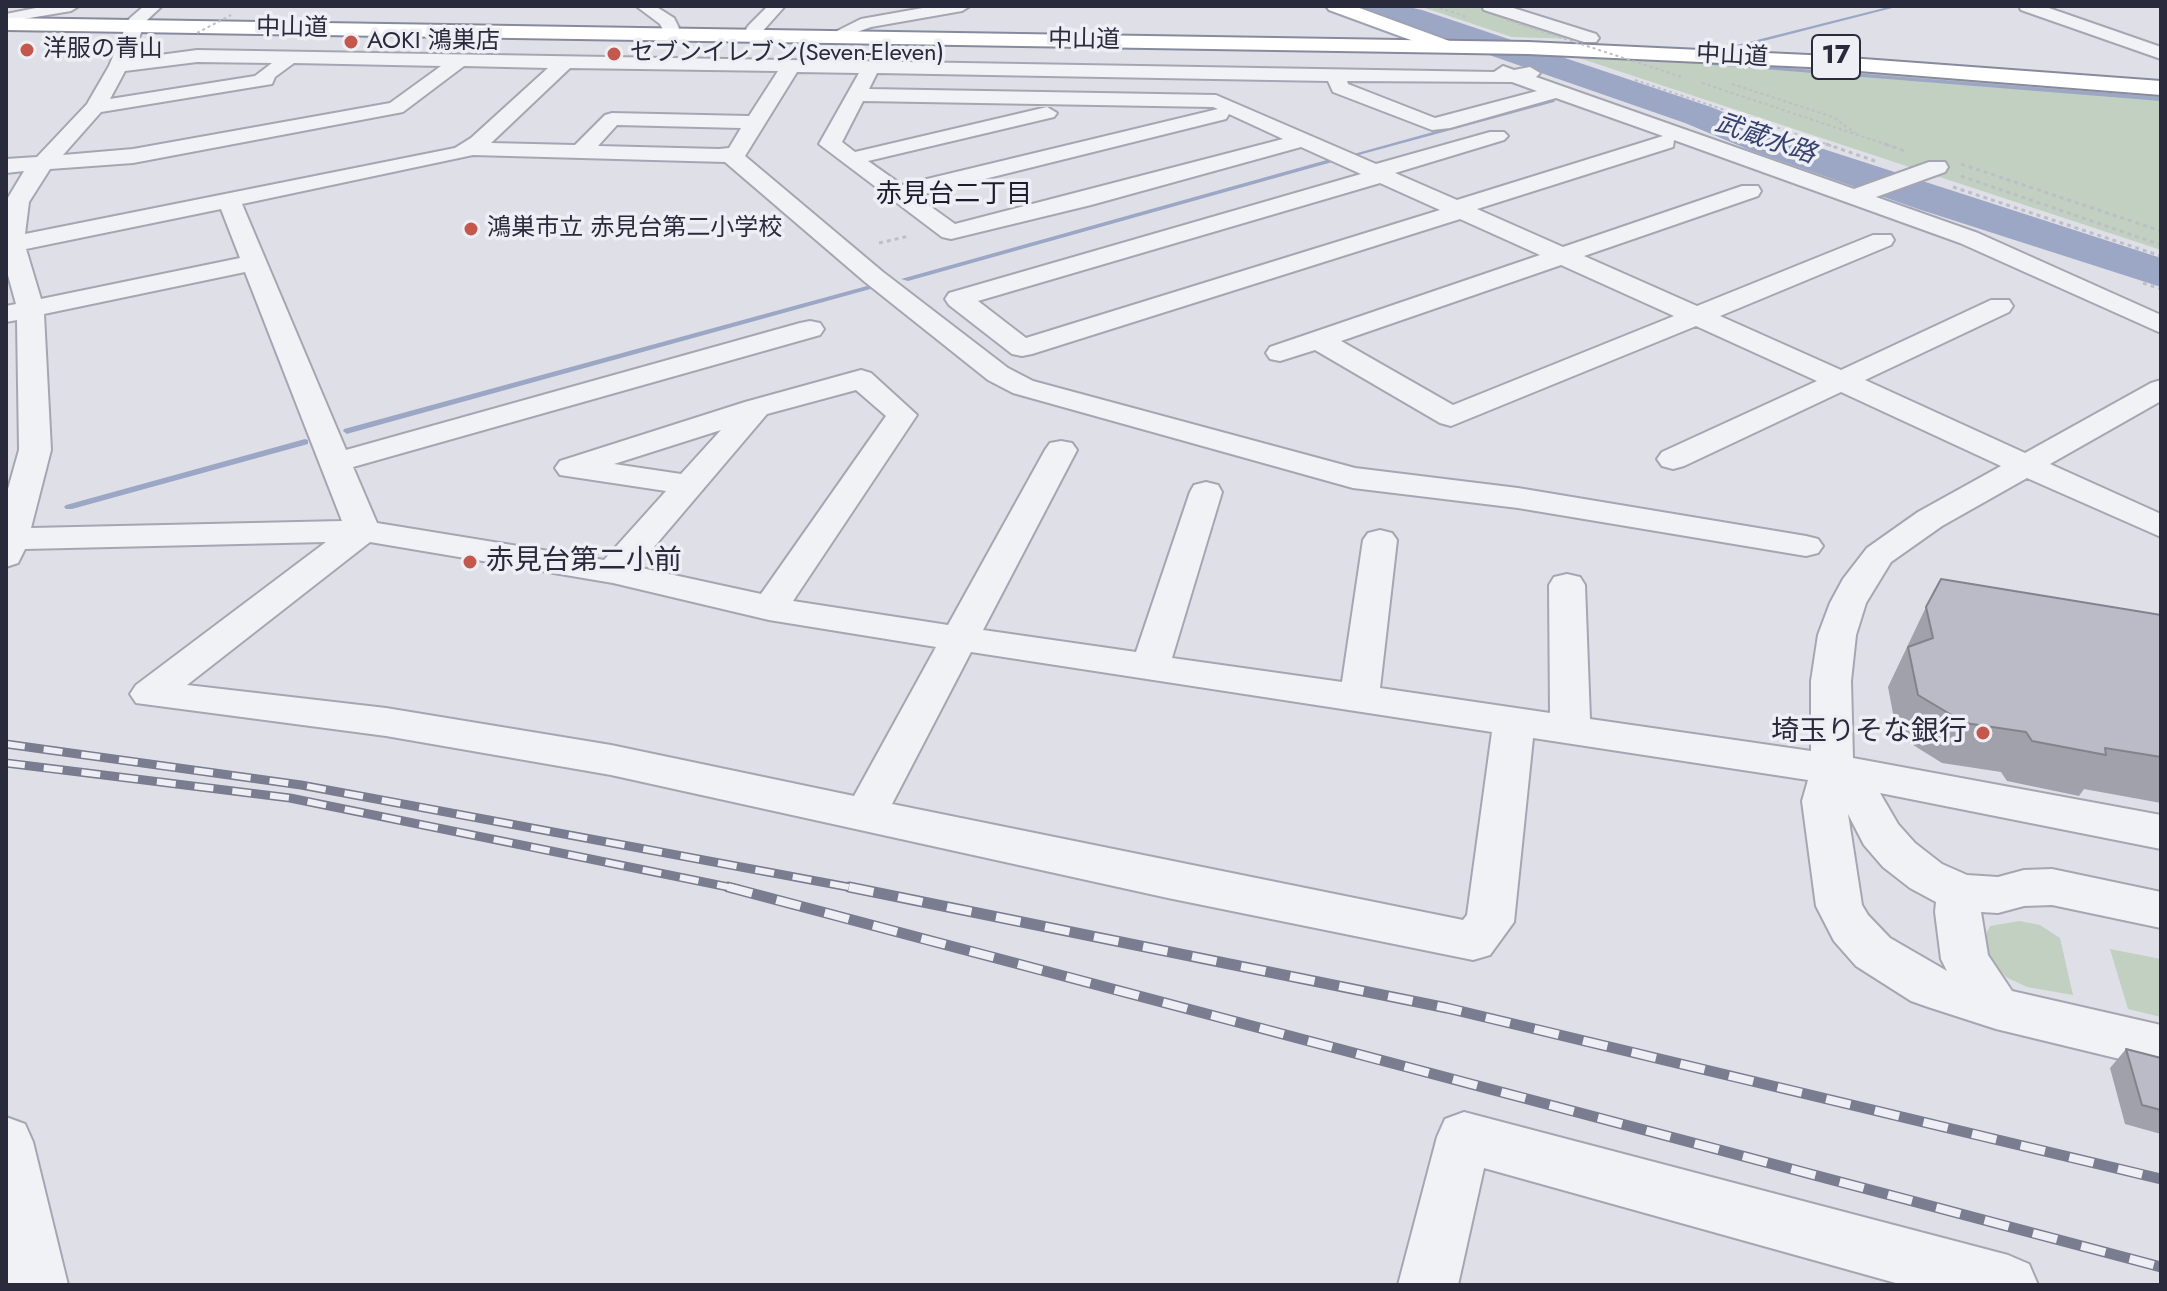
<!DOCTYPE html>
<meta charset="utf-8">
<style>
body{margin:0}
#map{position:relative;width:2167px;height:1291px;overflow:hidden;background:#dfe0e7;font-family:Jost,sans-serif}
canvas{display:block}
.frame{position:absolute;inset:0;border:8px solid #292b3d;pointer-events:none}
</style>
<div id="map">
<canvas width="2167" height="1291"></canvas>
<div class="frame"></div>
</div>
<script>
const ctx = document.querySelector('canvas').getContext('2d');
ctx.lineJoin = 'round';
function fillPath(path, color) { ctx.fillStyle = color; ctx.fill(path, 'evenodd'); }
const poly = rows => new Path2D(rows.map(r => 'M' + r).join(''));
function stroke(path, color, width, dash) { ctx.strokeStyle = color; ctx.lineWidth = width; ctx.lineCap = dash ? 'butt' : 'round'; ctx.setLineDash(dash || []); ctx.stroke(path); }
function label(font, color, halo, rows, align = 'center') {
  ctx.font = font + ' Jost,"Noto Sans JP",sans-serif'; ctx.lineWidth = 7; ctx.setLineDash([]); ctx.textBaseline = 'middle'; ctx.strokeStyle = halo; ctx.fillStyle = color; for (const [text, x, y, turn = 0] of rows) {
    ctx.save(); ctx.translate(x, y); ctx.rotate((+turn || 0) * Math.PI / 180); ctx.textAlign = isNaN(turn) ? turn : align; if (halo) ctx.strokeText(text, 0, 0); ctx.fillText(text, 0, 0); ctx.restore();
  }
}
const green = poly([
 [1419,6,1482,6,1578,39,1512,37],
 [1573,56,1832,68,2161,95,2161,250],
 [2019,921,2040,925,2060,938,2073,995,2027,987,2006,977,1991,960,1985,936,1990,926],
 [2110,949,2161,959,2161,1017,2128,1009]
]);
const stream = poly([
 [75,6,87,6,65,10,63,9,75,6],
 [1892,6,1900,6,1740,47,1737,45,1892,6],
 [1699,61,2161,97,2161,101,1701,64,1699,61],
 [1552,99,1555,101,1554,102,1355,156,1350,155,1552,99],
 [1334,158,1337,160,1336,161,908,281,901,279,1334,158],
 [867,286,874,288,350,433,347,434,343,431,344,429,867,286],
 [305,439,308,440,308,444,72,509,66,509,64,507,66,505,305,439]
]);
const river = poly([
 [1354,6,1404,6,1422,10,1711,107,1780,135,2161,258,2161,287,1918,209,1752,151,1685,123,1400,24,1358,12,1354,6]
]);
const pathFar1 = poly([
 [1434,6,1467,17],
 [1635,80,1832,146],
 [1702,83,1891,146],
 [1732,84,1833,117,1855,133]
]);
const path = poly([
 [1826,144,1875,161],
 [1885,144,1905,151],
 [1961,164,2161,231],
 [1961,176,2161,245],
 [1953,187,2161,256],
 [879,243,909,236],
 [2143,283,2161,289]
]);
const minor = poly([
 [46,6,79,6,71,11,6,22,6,14,46,6],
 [144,6,162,6,146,21,130,59,197,50,1494,72,1503,66,1514,70,1530,67,1540,73,1536,77,1854,189,1929,162,1945,162,1948,167,1945,172,1876,197,1978,233,2161,315,2161,333,1960,243,1674,140,1673,147,1477,209,1563,247,1742,186,1758,186,1761,191,1758,196,1584,256,1697,306,1873,235,1891,235,1894,240,1891,245,1720,316,1841,370,1991,300,2009,300,2013,306,2009,312,1865,380,2025,453,2151,383,2161,380,2161,401,2050,464,2161,514,2161,537,2027,478,1942,526,1891,562,1866,603,1856,635,1851,681,1853,758,2161,815,2161,849,1880,793,1898,824,1915,843,1942,864,1967,875,1998,877,2024,870,2052,869,2161,892,2161,928,2052,905,2024,906,1998,913,1981,912,1988,955,2012,991,2161,1025,2161,1069,1996,1029,1928,1007,1911,1001,1856,966,1834,941,1816,906,1802,801,1808,780,1533,738,1514,922,1490,955,1473,960,1168,898,611,775,386,736,136,703,130,694,136,685,326,542,25,549,18,563,6,567,6,496,19,450,17,320,6,322,6,306,16,304,6,268,6,201,24,171,6,173,6,159,37,157,87,104,109,66,129,19,144,6],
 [197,62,272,63,255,76,110,99,125,71,197,62],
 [294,63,441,66,390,103,133,149,63,155,101,112,272,84,275,77,294,63],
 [464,66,548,68,471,138,455,148,25,234,29,202,50,169,133,163,403,112,464,66],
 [570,68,778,71,749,116,612,113,605,115,575,145,491,143,570,68],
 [797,72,859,73,819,144,942,237,951,239,1091,205,1301,147,1361,174,949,293,945,299,949,305,1012,354,1022,356,1032,354,1460,219,1540,255,1270,347,1266,353,1270,359,1280,361,1315,350,1440,423,1451,426,1696,326,1817,381,1662,452,1657,459,1662,466,1673,469,1684,466,1841,392,2001,466,1918,512,1867,548,1843,579,1830,603,1818,635,1811,681,1811,751,1590,719,1585,585,1580,577,1567,574,1554,577,1549,585,1550,713,1380,688,1397,540,1392,533,1380,530,1368,533,1363,540,1342,682,1172,658,1222,492,1218,485,1206,482,1194,485,1190,492,1136,652,983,630,1077,450,1072,443,1061,441,1050,443,1045,450,948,625,793,601,917,415,871,373,861,370,745,402,560,461,555,468,560,475,666,491,604,560,377,523,353,467,820,335,824,329,820,323,810,321,800,323,346,450,242,204,473,155,725,162,865,282,988,380,1013,393,1353,488,1518,508,1806,556,1818,553,1823,546,1818,539,1806,536,1518,488,1355,468,1033,381,1008,368,883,272,745,156,797,72],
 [877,73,1328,81,1333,92,1432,130,1450,128,1556,98,1663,136,1457,200,1395,173,1504,140,1508,136,1504,132,1490,132,1376,164,1216,95,869,89,877,73],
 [1347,81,1512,82,1537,91,1435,118,1348,84,1347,81],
 [863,101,1213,107,1218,109,902,185,868,161,1054,117,1057,113,1047,107,855,152,842,142,863,101],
 [1229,114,1283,139,955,224,916,196,1226,119,1229,114],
 [617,125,741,128,729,148,719,149,598,146,617,125],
 [1380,183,1440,210,1026,338,978,301,1380,183],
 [221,209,240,258,41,299,26,249,221,209],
 [1561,265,1674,316,1453,405,1341,341,1561,265],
 [245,272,342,521,31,528,51,450,44,314,245,272],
 [856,390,886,416,761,594,637,567,767,414,856,390],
 [721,430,681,474,614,464,721,430],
 [370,542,613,583,769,620,936,647,854,796,611,745,386,708,187,685,370,542],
 [971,652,1492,732,1467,915,1463,920,892,804,971,652],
 [1848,814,1864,845,1883,867,1910,888,1936,902,1935,912,1941,959,1947,971,1890,938,1868,915,1862,905,1848,814],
 [636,6,655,6,674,18,679,28,676,32,664,32,660,24,636,6],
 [768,6,785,6,761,33,749,33,746,29,749,25,768,6],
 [934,6,970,6,962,11,871,27,846,36,837,31,861,19,934,6],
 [1482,6,1507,6,1596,34,1599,38,1596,42,1584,42,1484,10,1482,6],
 [2019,6,2043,6,2161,47,2161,59,2021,10,2019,6],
 [1464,1112,2008,1255,2029,1264,2038,1285,1903,1285,1484,1168,1458,1285,1398,1285,1437,1137,1445,1119,1464,1112],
 [6,1117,25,1124,33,1142,68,1285,8,1285,6,1117]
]);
const major = poly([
 [1326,6,1354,6,1452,42,1455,46,1452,50,1438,50,1329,10,1326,6]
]);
const highway = poly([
 [6,18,1528,42,1809,55,2161,81,2161,95,1809,67,1528,54,6,30,6,18]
]);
const railFar1 = poly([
 [6,744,301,785,859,889],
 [6,763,290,798,738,889]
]);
const rail = poly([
 [728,887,2161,1267],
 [849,887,1447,1008,2161,1179]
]);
const pathBridge = poly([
 [1507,20,1682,77],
 [197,33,231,15]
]);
const wall = poly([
 [1926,607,2161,615,2161,803,2084,789,2079,796,2007,781,2001,772,1942,763,1897,735,1888,687],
 [2126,1049,2161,1058,2161,1134,2125,1124,2110,1068]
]);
const building = poly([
 [1941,579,2161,615,2161,757,2105,748,2106,755,2032,741,2026,732,1965,723,1918,695,1908,647,1933,638,1926,607,1941,579],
 [2126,1049,2161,1058,2161,1110,2142,1105,2126,1049]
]);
const markers = [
 [351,42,8,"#c4584c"],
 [27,50,8,"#c4584c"],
 [614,54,8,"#c4584c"],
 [471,229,8,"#c4584c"],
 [470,562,8,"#c4584c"],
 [1983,733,8,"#c4584c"]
];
const farStreetnames = [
 ["中山道",292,29,1],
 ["中山道",1084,41,1],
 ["中山道",1732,57,3]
];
const farPoinames = [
 ["AOKI 鴻巣店",367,42],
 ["洋服の青山",43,50],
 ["セブンイレブン(Seven-Eleven)",630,54],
 ["鴻巣市立 赤見台第二小学校",487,229]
];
const shields = [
 [1836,57,48]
];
const shieldNames = [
 ["17",1836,57]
];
const farWaternames = [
 ["武蔵水路",1765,140,19]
];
const farNeighbourhoodnames = [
 ["赤見台二丁目",954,196]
];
const poiNames = [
 ["赤見台第二小前",486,562],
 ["埼玉りそな銀行",1967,733,"right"]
];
fillPath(green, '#c1d0c1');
fillPath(stream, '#9ca6c5');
fillPath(river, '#9ca6c5');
stroke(minor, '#a5a6b1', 4);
stroke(major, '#9fa2b2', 4);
stroke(highway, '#878a9d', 4);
stroke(pathFar1, '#bdbec6', 2, [3, 3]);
stroke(path, '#bdbec6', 3, [4, 4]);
fillPath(minor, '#f1f2f6');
fillPath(major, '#fff');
fillPath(highway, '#fff');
stroke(railFar1, '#7a7c90', 9);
stroke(rail, '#7a7c90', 11);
stroke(railFar1, '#eeeff5', 6, [19]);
stroke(rail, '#eeeff5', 8, [25]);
stroke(pathBridge, '#bdbec6', 2, [3, 3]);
fillPath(wall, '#a0a1ab');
fillPath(building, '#babbc7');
stroke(building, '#82838b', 2);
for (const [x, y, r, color] of markers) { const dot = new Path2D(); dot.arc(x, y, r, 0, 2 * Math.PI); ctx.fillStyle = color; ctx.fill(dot); stroke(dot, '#eeeff5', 3); }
label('24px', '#292b3d', '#eeeff5', farStreetnames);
label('24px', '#292b3d', '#eeeff5', farPoinames, 'left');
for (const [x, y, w] of shields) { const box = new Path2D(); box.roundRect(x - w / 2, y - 22, w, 44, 6); ctx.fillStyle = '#eeeff5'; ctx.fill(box); stroke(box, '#292b3d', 2); }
label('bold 26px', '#292b3d', null, shieldNames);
label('italic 26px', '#36416e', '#eeeff5', farWaternames);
label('26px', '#1b1d2e', '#eeeff5', farNeighbourhoodnames);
label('28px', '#292b3d', '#eeeff5', poiNames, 'left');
</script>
